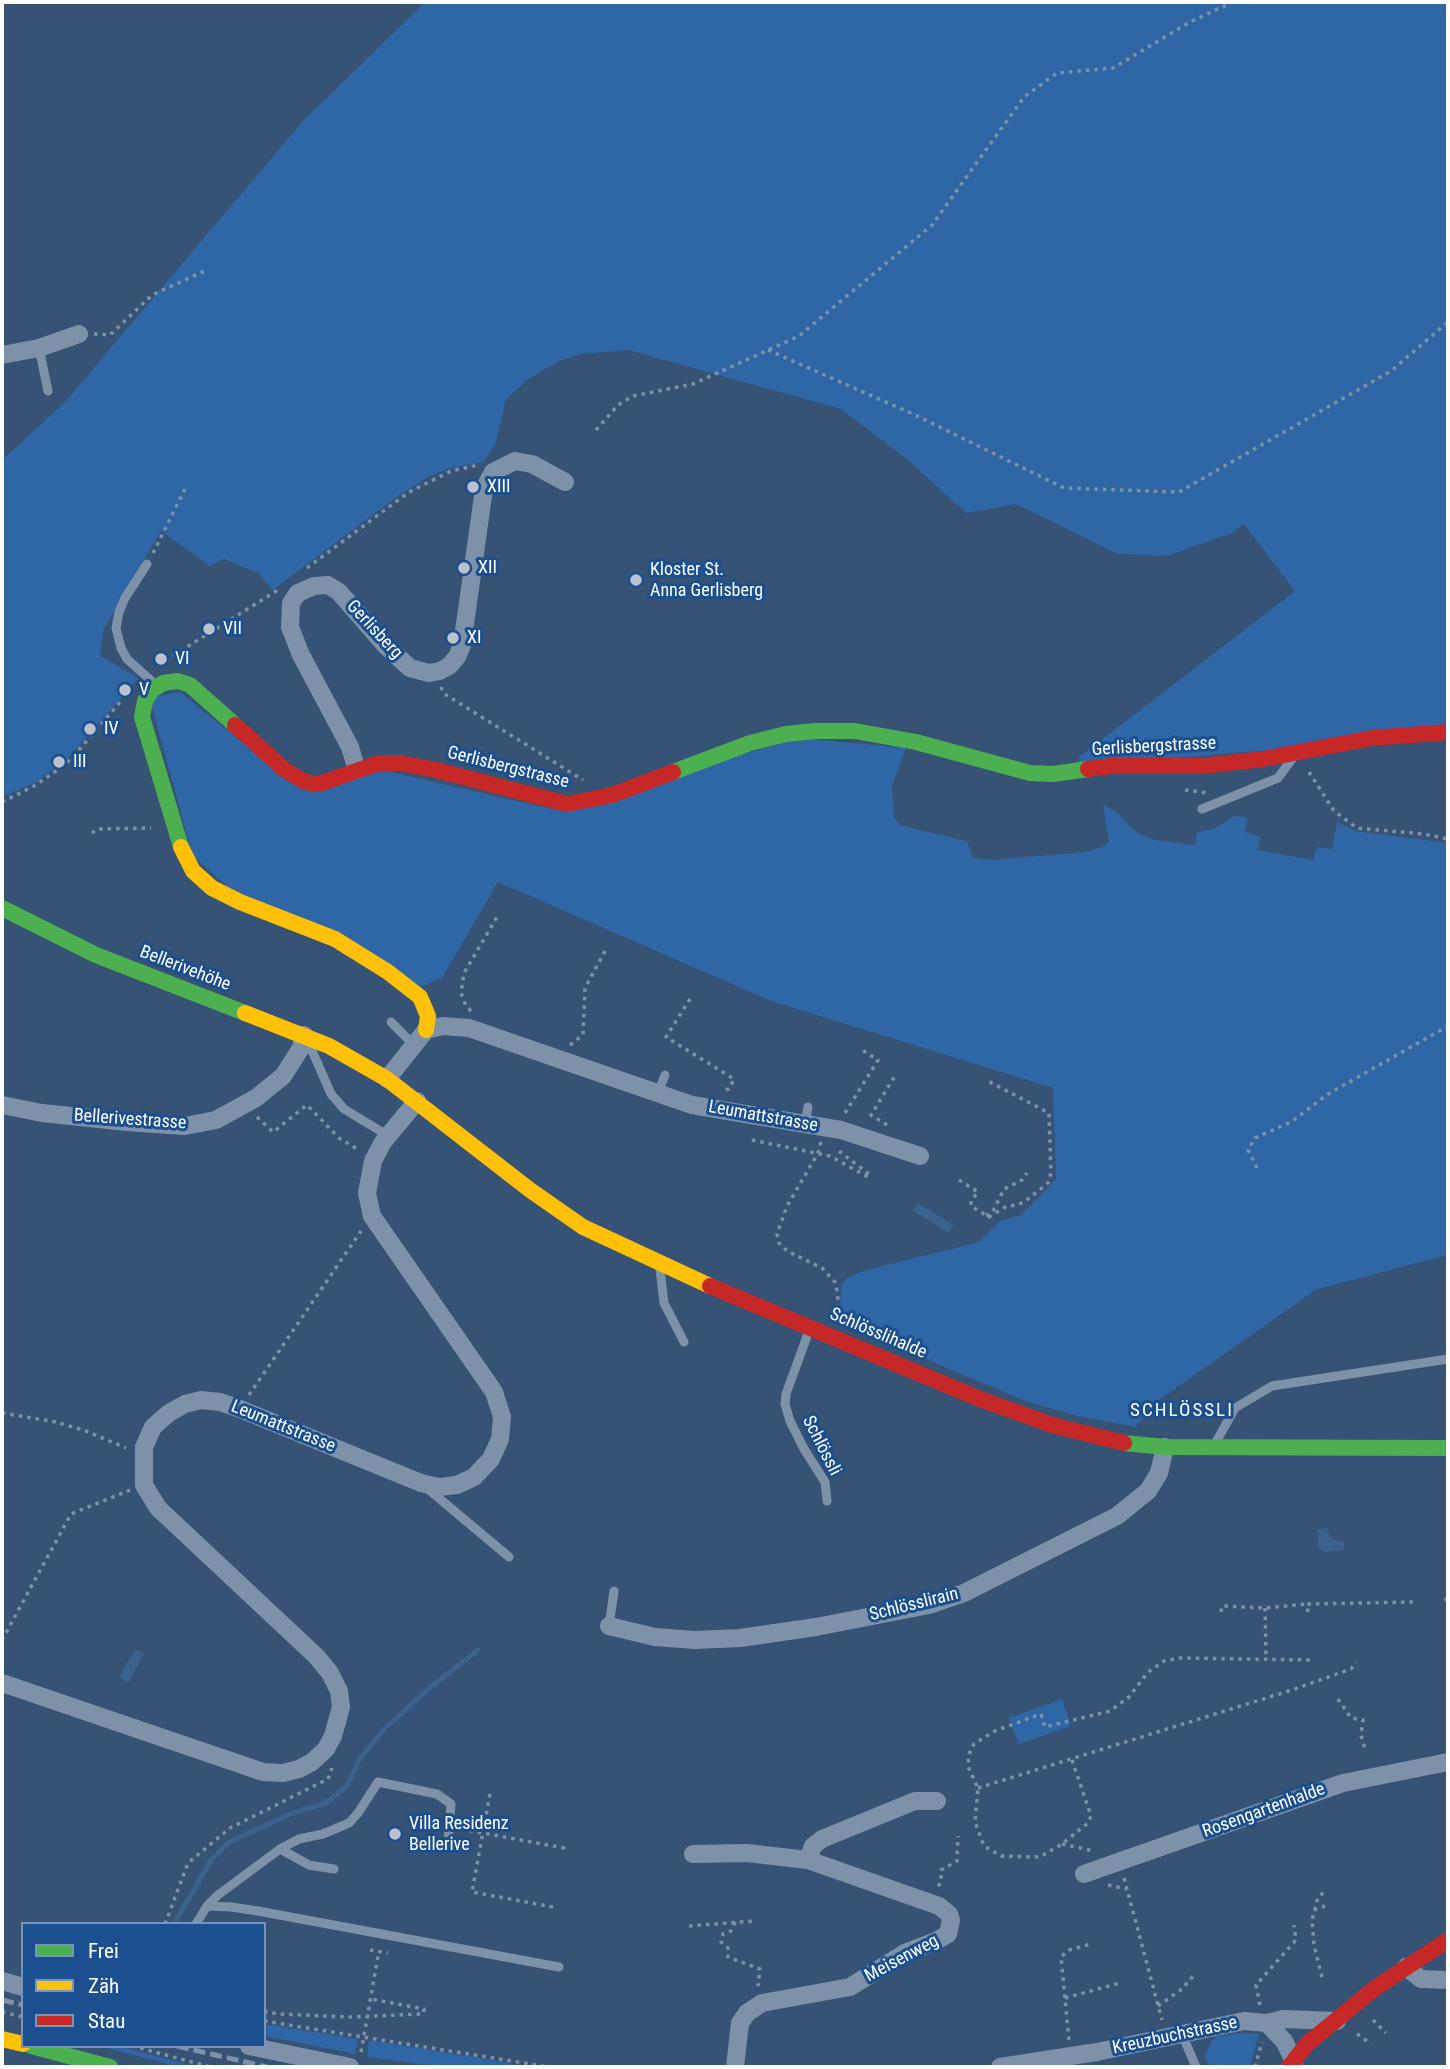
<!DOCTYPE html>
<meta charset="utf-8">
<style>
body{margin:0}
#map{position:relative;width:1450px;height:2069px;overflow:hidden;background:#365274;font-family:"Roboto Condensed",sans-serif}
canvas{display:block}
.frame{position:absolute;inset:0;border:4px solid #fff;pointer-events:none}
.legend{position:absolute;left:21px;top:1922px;width:245px;height:126px;box-sizing:border-box;background:#1b4f8f;border:2px solid #7695bc;margin:0;padding:9px 12px;list-style:none;font-size:21px;color:#fff}
.legend li{display:flex;align-items:center;gap:14px;height:35px}
.legend b{width:35px;border:2px solid #7695bc}
</style>
<div id="map">
<canvas width="1450" height="2069"></canvas>
<div class="frame"></div>
<ul class="legend">
<li><b style="height:9px;background:#4caf50"></b>Frei</li>
<li><b style="height:9px;background:#ffc107"></b>Zäh</li>
<li><b style="height:9px;background:#c62828"></b>Stau</li>
</ul>
</div>
<script>
const ctx = document.querySelector('canvas').getContext('2d');
ctx.lineJoin = 'round';
function fillPath(path, color) { ctx.fillStyle = color; ctx.fill(path, 'evenodd'); }
const poly = rows => new Path2D(rows.map(r => 'M' + r).join(''));
function stroke(path, color, width, dash) { ctx.strokeStyle = color; ctx.lineWidth = width; ctx.lineCap = dash ? 'butt' : 'round'; ctx.setLineDash(dash || []); ctx.stroke(path); }
function label(font, color, halo, rows, align = 'center') {
  ctx.font = font + ' "Roboto Condensed",sans-serif'; ctx.lineWidth = 6; ctx.setLineDash([]); ctx.textBaseline = 'middle'; ctx.strokeStyle = halo; ctx.fillStyle = color; for (const [text, x, y, turn = 0] of rows) {
    ctx.save(); ctx.translate(x, y); ctx.rotate((+turn || 0) * Math.PI / 180); ctx.textAlign = isNaN(turn) ? turn : align; if (halo) ctx.strokeText(text, 0, 0); ctx.fillText(text, 0, 0); ctx.restore();
  }
}
const green = poly([
 [425,2,1448,2,1448,727,1283,749,1077,766,1079,757,1295,591,1244,524,1232,533,1167,556,1117,554,1016,504,966,513,909,461,841,409,628,350,580,354,559,361,527,380,506,400,495,445,483,462,450,468,428,477,398,496,273,590,258,573,224,559,210,566,161,531,104,629,100,650,102,657,137,677,138,679,69,757,35,783,2,797,2,460,64,403,303,121],
 [180,692,291,782,386,771,552,809,800,738,906,748,892,785,894,817,899,825,967,841,973,858,991,860,1084,852,1102,847,1109,841,1103,804,1119,814,1130,827,1141,835,1155,840,1195,845,1197,832,1215,828,1234,816,1248,817,1245,832,1261,837,1258,850,1313,860,1317,847,1332,849,1337,822,1355,831,1448,843,1448,1255,1317,1289,1156,1402,1135,1427,1077,1416,1028,1402,840,1323,841,1285,847,1278,866,1270,979,1242,1000,1221,1021,1215,1056,1179,1053,1088,771,1001,498,882,442,978,421,987,234,892,193,856,151,704,158,696],
 [1062,1699,1071,1726,1019,1744,1009,1718],
 [264,2024,358,2039,355,2054,264,2036],
 [1240,2033,1259,2034,1250,2067,1208,2065,1205,2056,1212,2040,1217,2037],
 [369,2040,527,2066,536,2067,442,2067,367,2057],
 [100,2046,118,2046,197,2067,179,2067]
]);
const water = poly([
 [918,1203,954,1225,949,1233,913,1211],
 [1328,1528,1331,1539,1344,1542,1344,1550,1323,1552,1318,1546,1317,1529],
 [135,1649,144,1654,128,1683,119,1677]
]);
const stream = poly([
 [174,1924,211,1860,228,1843,290,1814,326,1803,347,1786,359,1760,385,1728,426,1691,478,1650]
]);
const path = poly([
 [94,334,110,335,152,295,207,270],
 [768,350,913,414,1064,488,1179,492,1391,371,1448,322],
 [596,430,618,405,633,396,693,384,799,336,932,225,1024,97,1057,73,1113,68,1190,22,1233,2],
 [153,553,187,485],
 [307,568,409,492,451,471,478,465],
 [166,660,278,590],
 [441,687,443,693,583,780],
 [1309,772,1334,811,1357,828,1423,834,1448,839],
 [1185,790,1208,793],
 [2,802,36,785,56,771,72,758,122,700],
 [92,833,97,829,151,828],
 [690,999,666,1037,734,1079,729,1089,724,1090],
 [471,1011,466,1006,461,993,464,973,497,917],
 [570,1045,583,1035,585,988,605,951],
 [845,1113,878,1060,859,1048],
 [257,1117,273,1132,307,1105,339,1138,359,1150],
 [887,1125,871,1115,896,1074],
 [752,1140,830,1156,868,1177,870,1175,835,1148],
 [821,1142,818,1153,787,1206,777,1234,779,1243,787,1251,822,1268,835,1282,838,1295,836,1317],
 [1257,1168,1248,1150,1255,1138,1291,1122,1328,1094,1448,1026],
 [959,1180,978,1192,971,1201,971,1206,989,1217,1007,1206,1018,1205,1028,1199,1048,1183,1051,1173,1049,1113,988,1081],
 [986,1216,993,1211,1004,1189,1022,1180,1027,1173],
 [249,1395,361,1231],
 [2,1413,56,1422,86,1431,126,1448],
 [1445,1598,1448,1603],
 [1265,1608,1266,1657],
 [1221,1612,1222,1606,1265,1608,1307,1604],
 [1308,1612,1307,1604,1414,1602],
 [2,1640,71,1514,130,1490],
 [1338,1699,1351,1718,1363,1720,1361,1735,1365,1749],
 [1072,1760,1091,1816,1088,1823,1062,1844,1040,1857,1001,1856,984,1846,975,1822,978,1788,969,1769,968,1756,974,1744,995,1731,1041,1714,1045,1727,1110,1711,1129,1697,1148,1672,1164,1661,1180,1658,1311,1660],
 [978,1788,1292,1690,1351,1669,1356,1662],
 [490,1794,472,1892,553,1907,553,1912],
 [461,1829,564,1848,563,1853],
 [1062,1844,1094,1851],
 [1124,1878,1162,2020],
 [1108,1885,1127,1889],
 [938,1886,941,1883,941,1870,957,1861,958,1836],
 [1314,1910,1325,1906],
 [735,1922,731,1931,723,1934,721,1942,728,1948,728,1957,760,1969,758,1986],
 [165,1924,188,1863,230,1828,328,1779,332,1768],
 [689,1926,754,1921],
 [370,1950,388,1953],
 [1322,1977,1314,1945,1312,1920,1318,1897,1327,1890],
 [1065,1998,1120,1983],
 [1260,2005,1256,1985,1296,1940,1294,1925],
 [1158,2006,1182,1989,1193,1976],
 [264,2011,278,2014,349,2017,423,2014,424,2009,371,1999],
 [2,2012,23,2017],
 [1373,2020,1386,2033],
 [264,2021,549,2067],
 [1357,2034,1371,2044],
 [1069,2040,1061,1957,1069,1950,1091,1944],
 [132,2046,211,2067],
 [361,2052,379,1951],
 [1255,2067,1262,2042]
]);
const lane = poly([
 [39,348,48,391],
 [147,564,125,598,119,612,116,628,121,648,127,659,156,685],
 [1202,809,1278,778,1292,759],
 [391,1022,414,1045],
 [310,1046,331,1094,344,1109,387,1135],
 [658,1093,665,1075],
 [805,1124,808,1107],
 [660,1269,664,1303,684,1342],
 [809,1331,786,1394,785,1404,790,1421,804,1449,825,1482,827,1501],
 [1216,1442,1235,1408,1272,1386,1448,1359],
 [428,1489,509,1557],
 [609,1626,614,1591],
 [280,1849,309,1865,334,1869],
 [207,1906,231,1907,258,1911,559,1967],
 [196,1924,207,1906,218,1895,280,1849,299,1839,323,1834,349,1823,358,1813,378,1782,437,1794,451,1804,448,1842],
 [1182,2034,1196,2067]
]);
const street = poly([
 [2,355,39,348,79,334],
 [357,770,350,747,301,655,290,627,291,603,298,593,314,586,328,585,339,592,386,646,410,668,429,673,440,671,449,666,457,657,462,645,484,489,493,472,515,461,532,464,565,482],
 [387,1079,426,1030,443,1026,469,1028,692,1105,841,1130,920,1156],
 [2,1105,42,1113,127,1122,185,1126,216,1120,256,1098,283,1076,301,1048,304,1035],
 [609,1626,655,1637,695,1640,740,1638,816,1627,929,1605,964,1593,1117,1516,1148,1491,1159,1473,1165,1447],
 [2,1683,263,1772,283,1773,299,1769,312,1762,326,1749,333,1736,341,1707,339,1691,330,1673,317,1657,158,1508,144,1485,144,1447,153,1427,169,1413,185,1404,201,1400,220,1402,240,1409,421,1483,439,1487,457,1485,474,1477,491,1459,500,1439,502,1417,494,1392,372,1216,367,1193,373,1161,383,1142,417,1101],
 [693,1854,747,1853,808,1860],
 [1084,1874,1343,1783,1448,1762],
 [1406,1967,1421,1979,1448,1980],
 [2,1981,23,1987],
 [1267,2023,1284,2041,1294,2061],
 [249,2046,350,2067],
 [735,2067,740,2023,747,2013,762,2003,850,1987,905,1953,936,1941,948,1934,951,1920,949,1914,939,1906,808,1860,813,1846,822,1839,915,1801,937,1801],
 [1000,2067,1097,2052,1244,2021,1267,2023,1283,2019,1337,2021]
]);
const fast = poly([
 [673,772,750,743,786,734,816,731,855,731,916,742,1030,773,1053,774,1088,769],
 [181,847,142,717,145,701,152,690,163,683,178,681,190,685,235,725],
 [2,908,96,955,245,1013],
 [1124,1443,1165,1447,1448,1448],
 [31,2046,110,2067]
]);
const slow = poly([
 [181,847,193,871,212,888,240,902,335,939,388,972,420,997,428,1016,426,1030],
 [245,1013,329,1046,387,1079,530,1190,583,1227,710,1286],
 [2,2039,23,2044]
]);
const jam = poly([
 [235,725,285,770,305,782,319,784,379,763,400,763,436,770,567,804,612,795,673,772],
 [1088,769,1111,766,1202,766,1263,759,1372,738,1448,732],
 [710,1286,980,1399,1052,1425,1124,1443],
 [1289,2067,1307,2044,1375,1988,1448,1940]
]);
const rail = poly([
 [2,2000,23,2005],
 [177,2046,267,2067]
]);
const markers = [
 [473,487,7,"#b9c2ce"],
 [464,568,7,"#b9c2ce"],
 [636,580,7,"#b9c2ce"],
 [209,629,7,"#b9c2ce"],
 [453,638,7,"#b9c2ce"],
 [161,659,7,"#b9c2ce"],
 [125,690,7,"#b9c2ce"],
 [90,729,7,"#b9c2ce"],
 [59,762,7,"#b9c2ce"],
 [395,1834,7,"#b9c2ce"]
];
const poiNames = [
 ["XIII",487,487],
 ["XII",478,568],
 ["Kloster St.",650,570],
 ["Anna Gerlisberg",650,591],
 ["VII",223,629],
 ["XI",467,638],
 ["VI",175,659],
 ["V",139,690],
 ["IV",104,729],
 ["III",73,762],
 ["Villa Residenz",409,1824],
 ["Bellerive",409,1845]
];
const streetNames = [
 ["Gerlisberg",374,630,47],
 ["Gerlisbergstrasse",1154,747,-3],
 ["Gerlisbergstrasse",508,768,14],
 ["Bellerivehöhe",185,969,21],
 ["Leumattstrasse",763,1117,10],
 ["Bellerivestrasse",130,1120,4],
 ["Schlösslihalde",878,1334,23],
 ["Leumattstrasse",283,1427,22],
 ["Schlössli",821,1446,63],
 ["Schlösslirain",914,1605,-14],
 ["Rosengartenhalde",1264,1811,-20],
 ["Meisenweg",902,1959,-28],
 ["Kreuzbuchstrasse",1175,2036,-12]
];
const neighbourhoodNames = [
 ["SCHLÖSSLI",1182,1411]
];
fillPath(green, '#2f66a5');
fillPath(water, '#3b618d');
stroke(stream, '#3b618d', 5);
stroke(path, '#7d92a8', 3.5, [3.5, 5]);
stroke(lane, '#7d92a8', 9);
stroke(street, '#7d92a8', 18);
stroke(fast, '#4caf50', 16);
stroke(slow, '#ffc107', 16);
stroke(jam, '#c62828', 16);
stroke(rail, '#7e92a7', 5, [12, 5]);
for (const [x, y, r, color] of markers) { const dot = new Path2D(); dot.arc(x, y, r, 0, 2 * Math.PI); ctx.fillStyle = color; ctx.fill(dot); stroke(dot, '#1b4f8f', 2.5); }
label('18px', '#fff', '#1b4f8f', poiNames, 'left');
label('18px', '#fff', '#1b4f8f', streetNames);
ctx.letterSpacing = '2px';
label('19px', '#fff', '#1b4f8f', neighbourhoodNames);
ctx.letterSpacing = '0px';
</script>
